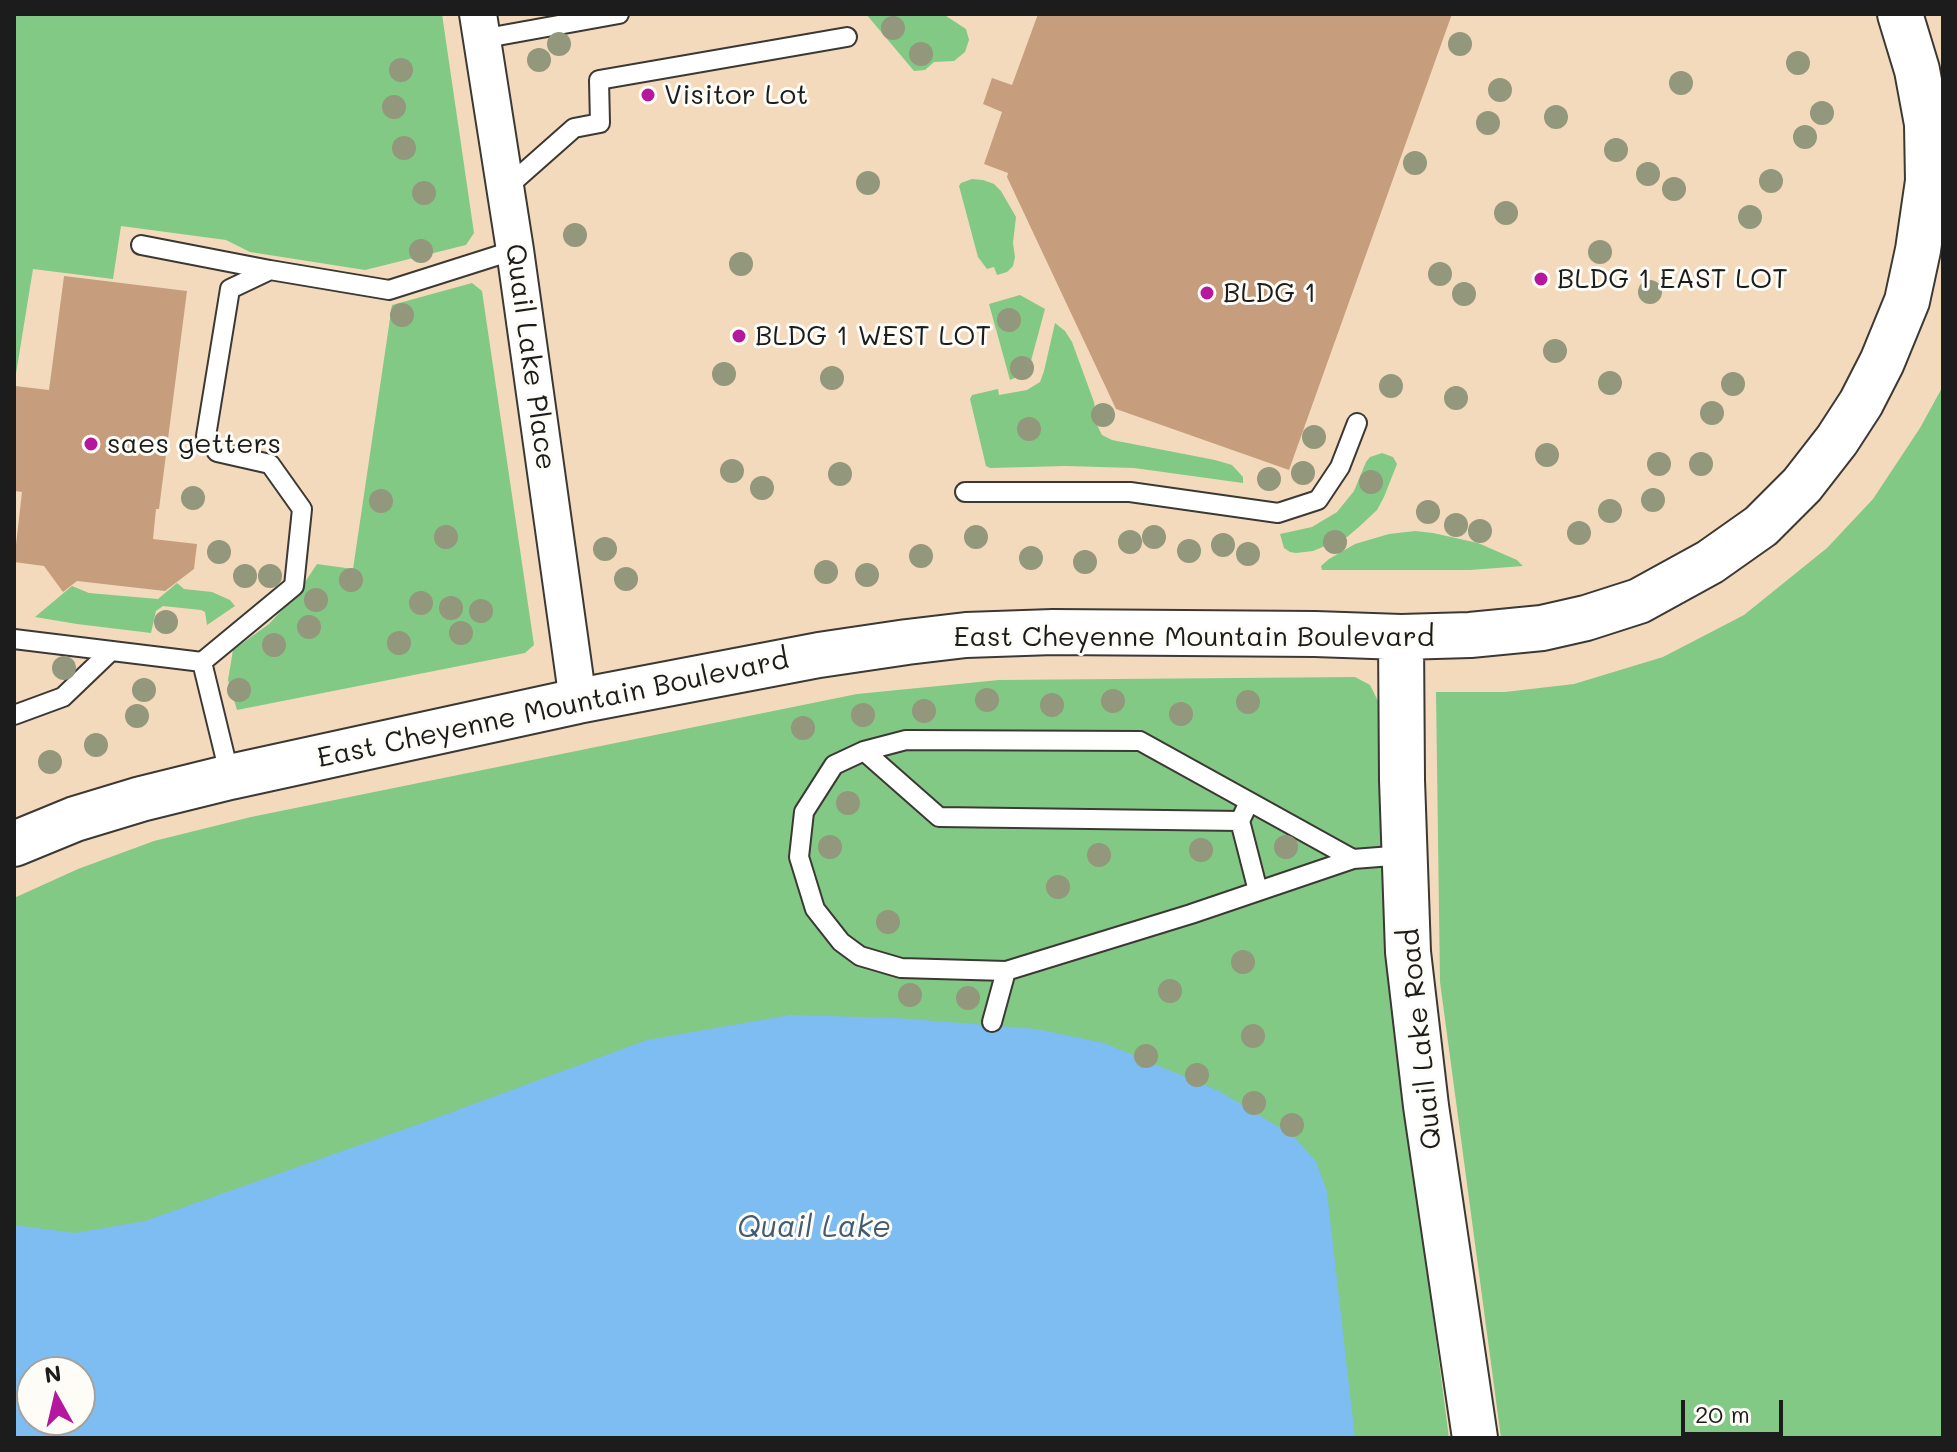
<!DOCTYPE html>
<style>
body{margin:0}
#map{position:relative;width:1957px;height:1452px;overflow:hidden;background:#f4dabc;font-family:Mali,sans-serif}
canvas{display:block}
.frame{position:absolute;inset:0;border:16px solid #1c1c1c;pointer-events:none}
.north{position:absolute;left:16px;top:1356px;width:80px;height:80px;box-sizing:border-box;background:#fdfcf7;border:2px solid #a3a29f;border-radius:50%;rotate:352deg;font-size:22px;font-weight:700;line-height:32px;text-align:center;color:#1c1c1c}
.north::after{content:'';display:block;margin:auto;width:28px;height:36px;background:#b5179e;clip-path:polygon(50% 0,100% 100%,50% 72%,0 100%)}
.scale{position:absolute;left:1681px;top:1400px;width:102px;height:36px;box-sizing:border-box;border:4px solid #1c1c1c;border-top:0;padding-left:10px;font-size:24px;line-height:28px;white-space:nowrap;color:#1c1c1c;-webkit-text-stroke:6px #fdfcf7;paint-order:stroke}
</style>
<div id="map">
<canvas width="1957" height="1452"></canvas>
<div class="frame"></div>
<div class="north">N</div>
<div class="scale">20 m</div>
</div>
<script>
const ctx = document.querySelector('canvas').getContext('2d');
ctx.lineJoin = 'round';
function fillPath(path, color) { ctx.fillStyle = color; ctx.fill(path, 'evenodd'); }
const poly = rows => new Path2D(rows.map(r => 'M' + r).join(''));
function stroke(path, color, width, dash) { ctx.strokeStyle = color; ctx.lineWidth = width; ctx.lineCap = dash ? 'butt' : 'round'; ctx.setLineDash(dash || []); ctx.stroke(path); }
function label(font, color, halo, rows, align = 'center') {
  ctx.font = font + ' Mali,sans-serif'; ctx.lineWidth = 6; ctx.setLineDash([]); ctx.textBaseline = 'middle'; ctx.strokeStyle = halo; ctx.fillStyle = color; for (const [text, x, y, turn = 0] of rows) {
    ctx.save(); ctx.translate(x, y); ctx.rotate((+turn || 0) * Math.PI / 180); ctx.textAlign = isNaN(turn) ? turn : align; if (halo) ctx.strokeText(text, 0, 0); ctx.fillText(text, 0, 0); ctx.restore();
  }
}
const green = poly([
 [14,14,442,14,474,233,466,245,365,270,250,252,226,240,121,226,113,279,33,269,14,386],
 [866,14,943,14,966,29,969,40,965,52,954,61,934,62,925,70,914,71],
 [972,179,983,180,994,184,1001,191,1016,217,1013,243,1015,257,1013,266,1007,272,997,275,994,267,987,269,978,257,959,186,961,183],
 [472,283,482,291,534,645,525,653,237,710,228,680,233,650,269,624,297,594,317,564,353,569,392,305],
 [1020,295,1045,309,1028,372,1010,380,989,304],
 [1055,323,1065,331,1072,342,1094,402,1097,425,1102,435,1112,440,1215,460,1232,465,1243,477,1243,483,1134,468,1066,466,990,468,986,466,970,399,972,395,998,389,999,395,1027,390,1040,382,1044,371],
 [1943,386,1943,1438,1501,1438,1440,982,1436,692,1505,692,1574,684,1663,657,1744,615,1827,548,1873,499,1920,428],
 [1382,453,1393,457,1397,464,1384,497,1377,510,1360,526,1347,537,1313,551,1296,553,1290,552,1284,548,1280,534,1312,527,1337,512,1354,491,1366,462,1370,457],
 [1415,531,1433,533,1478,543,1517,560,1523,566,1470,570,1322,570,1321,566,1329,559,1355,544,1389,534],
 [177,583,184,589,212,592,230,600,235,606,207,625,205,612,201,610,163,606,156,611,151,633,77,624,35,617,72,586,89,593,158,599],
 [1355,677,1370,685,1380,705,1390,987,1449,1438,14,1438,14,898,78,869,154,841,251,817,857,694,999,680],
 [32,1372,80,1372,80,1420,32,1420]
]);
const water = poly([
 [790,1015,897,1018,1037,1029,1104,1043,1219,1091,1292,1135,1316,1161,1327,1192,1355,1438,14,1438,14,1225,75,1233,145,1221,436,1118,647,1040],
 [32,1372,80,1372,80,1420,32,1420]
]);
const building = poly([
 [1038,14,1452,14,1289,470,1116,409,1007,177,1008,173,984,164,1002,112,983,104,992,78,1012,85],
 [64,276,187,291,159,509,156,509,153,539,197,544,194,569,165,591,77,581,63,592,44,566,14,562,22,492,14,491,15,386,49,390]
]);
const service = poly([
 [481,39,619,14],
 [505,189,574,128,600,123,599,80,847,37],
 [141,245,270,270],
 [965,492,1130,492,1278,513,1318,500,1340,467,1357,423],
 [14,639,202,662],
 [14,715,63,697,111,651],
 [864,751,939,817,1240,821,1249,802],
 [230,777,202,662,294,586,302,509,270,464,217,452,206,436,230,289,270,270,389,290,515,250],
 [1240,821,1258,891],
 [1353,859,1191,914,1006,971,901,968,860,956,841,942,815,909,799,857,804,812,834,765,864,751,906,740,1140,741,1353,859,1405,855],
 [992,1022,1006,971]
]);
const minor = poly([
 [478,14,515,250,578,701]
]);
const tertiary = poly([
 [1401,637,1402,780,1408,952,1426,1106,1475,1438],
 [14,844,75,819,141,799,230,777,578,701,819,655,907,642,966,635,1053,632,1315,634,1401,637,1470,635,1542,628,1586,618,1639,601,1710,562,1761,526,1802,485,1837,440,1861,403,1882,362,1907,301,1918,250,1928,181,1927,124,1917,70,1900,14]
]);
const trees = [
 [893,28],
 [559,44],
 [1460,44],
 [921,54],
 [539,60],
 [1798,63],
 [401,70],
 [1681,83],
 [1500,90],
 [394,107],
 [1822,113],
 [1556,117],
 [1488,123],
 [1805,137],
 [404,148],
 [1616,150],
 [1415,163],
 [1648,174],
 [1771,181],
 [868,183],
 [1674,189],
 [424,193],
 [1506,213],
 [1750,217],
 [575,235],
 [421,251],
 [1600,252],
 [741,264],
 [1440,274],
 [1650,292],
 [1464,294],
 [402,315],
 [1009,320],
 [1555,351],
 [1022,368],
 [724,374],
 [832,378],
 [1610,383],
 [1733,384],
 [1391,386],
 [1456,398],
 [1712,413],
 [1103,415],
 [1029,429],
 [1314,437],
 [1547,455],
 [1659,464],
 [1701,464],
 [732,471],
 [1303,473],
 [840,474],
 [1269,479],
 [1371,482],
 [762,488],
 [193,498],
 [1653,500],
 [381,501],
 [1610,511],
 [1428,512],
 [1456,525],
 [1480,531],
 [1579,533],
 [446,537],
 [976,537],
 [1154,537],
 [1130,542],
 [1335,542],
 [1223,545],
 [605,549],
 [1189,551],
 [219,552],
 [1248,554],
 [921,556],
 [1031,558],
 [1085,562],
 [826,572],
 [867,575],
 [245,576],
 [270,576],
 [626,579],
 [351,580],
 [316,600],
 [421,603],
 [451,608],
 [481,611],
 [166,622],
 [309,627],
 [461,633],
 [399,643],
 [274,645],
 [64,668],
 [144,690],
 [239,690],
 [987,700],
 [1113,701],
 [1248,702],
 [1052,705],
 [924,711],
 [1181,714],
 [863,715],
 [137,716],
 [803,728],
 [96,745],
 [50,762],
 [848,803],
 [830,847],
 [1286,847],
 [1201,850],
 [1099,855],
 [1058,887],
 [888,922],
 [1243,962],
 [1170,991],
 [910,995],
 [968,998],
 [1253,1036],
 [1146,1056],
 [1197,1075],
 [1254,1103],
 [1292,1125]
];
const markers = [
 [648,95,8,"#b5179e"],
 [1541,279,8,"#b5179e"],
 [1207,293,8,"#b5179e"],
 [739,336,8,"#b5179e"],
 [91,444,8,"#b5179e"]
];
const poiNames = [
 ["Visitor Lot",664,95],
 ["BLDG 1 EAST LOT",1557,279],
 ["BLDG 1",1223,293],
 ["BLDG 1 WEST LOT",755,336],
 ["saes getters",107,444]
];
const streetNames = [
 ["Quail Lake Place",530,357,82],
 ["East Cheyenne Mountain Boulevard",1194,637],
 ["East Cheyenne Mountain Boulevard",553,709,-12],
 ["Quail Lake Road",1421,1039,-96]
];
const waterNames = [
 ["Quail Lake",814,1228]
];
fillPath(green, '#81c985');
fillPath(water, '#7ebdf2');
fillPath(building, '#c69e7d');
stroke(service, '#3c3834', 22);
stroke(minor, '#3c3834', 40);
stroke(tertiary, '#3c3834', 48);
stroke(service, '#fff', 18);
stroke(minor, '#fff', 36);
stroke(tertiary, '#fff', 44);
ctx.fillStyle = '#93977b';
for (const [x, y] of trees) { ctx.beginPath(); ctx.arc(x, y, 12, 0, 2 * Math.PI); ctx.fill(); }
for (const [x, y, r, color] of markers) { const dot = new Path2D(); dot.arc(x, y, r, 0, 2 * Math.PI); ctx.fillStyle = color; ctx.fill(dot); stroke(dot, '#fdfcf7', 3); }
label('28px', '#1c1c1c', '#fdfcf7', poiNames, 'left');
label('28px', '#1c1c1c', '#fdfcf7', streetNames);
label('italic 30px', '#435c72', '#fdfcf7', waterNames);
</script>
